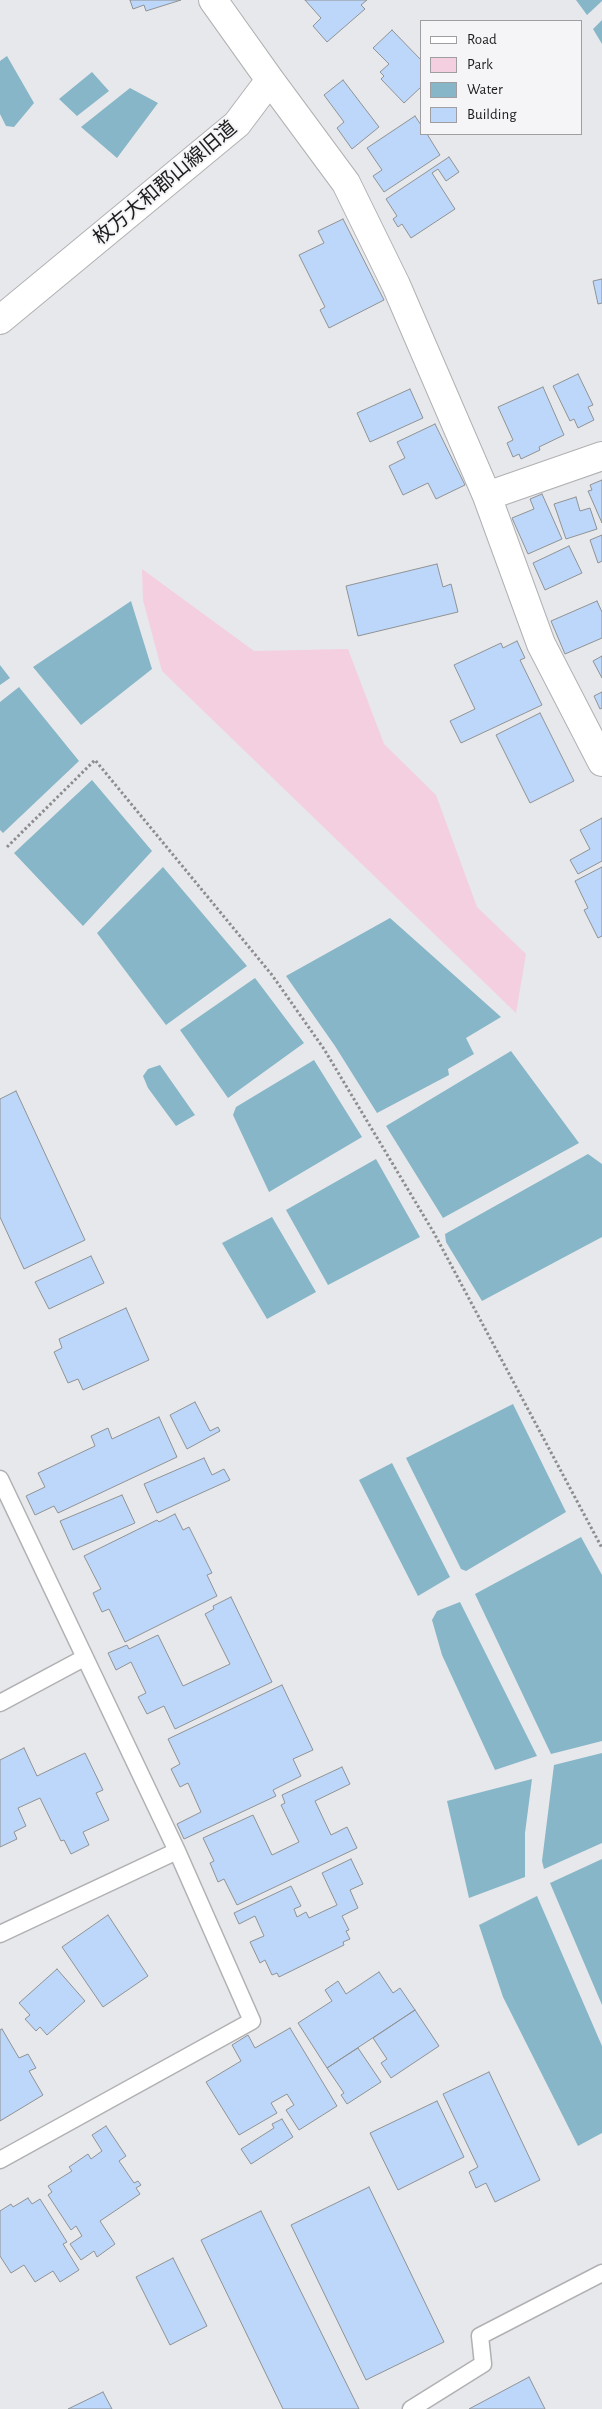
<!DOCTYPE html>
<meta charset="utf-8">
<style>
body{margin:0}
#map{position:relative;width:602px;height:2409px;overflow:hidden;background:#e7e8eb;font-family:"Alegreya Sans",sans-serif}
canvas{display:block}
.legend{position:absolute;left:420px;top:20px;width:162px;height:115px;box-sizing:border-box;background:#f5f5f8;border:1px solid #9f9fa1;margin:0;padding:6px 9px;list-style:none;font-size:15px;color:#1d1d1e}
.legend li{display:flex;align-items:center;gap:10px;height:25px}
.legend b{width:25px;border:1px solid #9f9fa1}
</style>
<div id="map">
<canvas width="602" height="2409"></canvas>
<ul class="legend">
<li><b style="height:6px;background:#fff"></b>Road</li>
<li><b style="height:14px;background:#f3cfdf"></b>Park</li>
<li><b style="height:14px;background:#86b6c7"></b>Water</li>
<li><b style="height:14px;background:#bcd7f9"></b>Building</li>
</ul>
</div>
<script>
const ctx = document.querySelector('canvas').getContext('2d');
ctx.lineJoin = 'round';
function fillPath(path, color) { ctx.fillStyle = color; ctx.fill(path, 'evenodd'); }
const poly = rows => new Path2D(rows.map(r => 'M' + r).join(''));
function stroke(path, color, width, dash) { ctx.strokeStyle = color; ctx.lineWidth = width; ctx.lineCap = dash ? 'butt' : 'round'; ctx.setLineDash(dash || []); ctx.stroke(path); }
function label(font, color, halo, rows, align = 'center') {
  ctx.font = font + ' "Alegreya Sans","Noto Sans JP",sans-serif'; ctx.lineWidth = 4; ctx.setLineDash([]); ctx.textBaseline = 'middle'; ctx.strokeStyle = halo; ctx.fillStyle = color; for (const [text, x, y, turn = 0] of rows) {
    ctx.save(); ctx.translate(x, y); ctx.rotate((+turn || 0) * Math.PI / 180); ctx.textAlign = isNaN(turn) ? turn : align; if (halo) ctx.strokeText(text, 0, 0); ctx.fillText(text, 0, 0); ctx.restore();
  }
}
const green = poly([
 [142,569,254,651,348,649,384,744,436,795,477,907,526,954,516,1013,162,671,143,600]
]);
const water = poly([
 [576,0,602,0,602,1,587,15],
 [602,20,602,44,593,29],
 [7,56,34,103,14,127,6,126,0,114,0,61],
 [92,72,109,91,77,116,59,99],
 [130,88,158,103,117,158,81,127],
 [131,601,152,669,81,725,33,667],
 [0,665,10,678,0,685],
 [19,687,79,761,3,833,0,830,0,702],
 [92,780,152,851,83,926,14,853],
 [163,867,247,966,166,1025,97,933],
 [390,918,501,1017,466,1038,474,1054,448,1069,449,1075,377,1113,335,1046,286,976],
 [255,978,304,1043,228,1098,180,1030],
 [511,1051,579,1143,443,1218,386,1126],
 [314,1060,362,1137,269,1192,233,1115,236,1107],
 [160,1065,195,1115,176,1126,148,1088,143,1076,148,1069],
 [588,1154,602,1164,602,1237,482,1301,446,1242,445,1234],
 [376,1159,420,1237,328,1285,286,1210],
 [272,1217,316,1292,267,1319,222,1243],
 [513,1404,566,1512,466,1571,461,1569,406,1458],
 [392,1463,450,1577,418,1596,359,1480],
 [581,1537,602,1575,602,1741,551,1754,475,1594],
 [460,1602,537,1756,495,1770,442,1655,432,1620,437,1611],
 [602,1753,602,1843,544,1869,542,1861,554,1765],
 [532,1779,525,1833,525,1877,469,1898,447,1801],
 [602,1859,602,2005,550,1883],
 [537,1896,602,2046,602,2133,578,2146,503,1997,479,1925]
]);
const building = poly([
 [130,0,181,0,146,11,144,5,133,9,130,0],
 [305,0,367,0,361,5,365,9,327,42,313,26,321,18,305,0],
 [392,30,421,60,421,87,404,103,381,79,384,76,380,72,389,64,373,48,392,30],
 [343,80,379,127,352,149,337,128,344,122,324,95,343,80],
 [415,116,421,125,421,134,427,134,440,155,384,192,373,176,382,170,367,148,415,116],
 [449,157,459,172,446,181,438,169,432,173,455,209,411,238,402,224,398,227,393,219,397,216,386,199,449,157],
 [343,219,384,300,329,328,320,310,325,307,299,255,324,243,318,231,343,219],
 [602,279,602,303,598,304,593,281,602,279],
 [578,374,593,405,588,407,594,420,578,428,574,419,570,421,553,386,578,374],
 [543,387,564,435,539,447,540,450,521,459,519,454,513,457,507,443,513,440,498,407,543,387],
 [410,389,423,418,370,442,357,413,410,389],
 [435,424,465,485,436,499,428,483,403,495,389,466,405,458,397,442,435,424],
 [602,480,602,523,588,491,592,490,590,485,602,480],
 [542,494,562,539,528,554,512,518,534,509,530,499,542,494],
 [576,497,580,511,590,508,597,529,566,539,554,504,576,497],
 [602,535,602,561,598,563,590,540,602,535],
 [569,546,582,573,545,590,533,563,569,546],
 [437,564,443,587,451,584,458,612,358,636,346,586,437,564],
 [597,601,602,612,602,638,565,654,551,621,597,601],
 [517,641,525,658,520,660,542,705,461,743,450,721,475,709,454,665,501,643,503,648,517,641],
 [602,656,602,678,593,661,602,656],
 [602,692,602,708,600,709,594,696,602,692],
 [540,713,574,781,530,803,496,735,540,713],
 [602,818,602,861,578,874,570,860,590,849,580,830,602,818],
 [602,867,602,936,598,938,584,910,588,908,575,881,602,867],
 [16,1091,85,1240,24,1269,0,1217,0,1099,16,1091],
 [91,1256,104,1283,49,1309,35,1282,91,1256],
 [126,1308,149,1360,83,1390,78,1379,68,1383,54,1352,62,1348,59,1339,126,1308],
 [195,1402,210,1431,218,1427,220,1431,187,1449,170,1415,195,1402],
 [159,1417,177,1457,58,1513,54,1506,35,1515,26,1496,45,1487,38,1473,95,1446,91,1436,108,1428,112,1439,159,1417],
 [204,1458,212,1475,224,1469,230,1480,157,1513,144,1484,204,1458],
 [122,1495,135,1523,73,1550,60,1521,122,1495],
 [175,1514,183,1530,189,1527,212,1573,207,1575,217,1596,125,1642,109,1609,102,1612,93,1593,101,1589,84,1556,157,1520,159,1522,175,1514],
 [231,1597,272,1682,175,1729,164,1706,147,1714,138,1697,146,1693,131,1662,116,1670,108,1653,127,1645,129,1649,158,1635,183,1686,230,1664,205,1614,214,1609,213,1606,231,1597],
 [282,1685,313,1750,293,1759,301,1776,273,1790,276,1796,184,1839,177,1824,201,1812,188,1783,180,1787,171,1769,180,1764,168,1739,282,1685],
 [24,1748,37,1776,85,1753,103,1790,96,1793,109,1820,83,1832,89,1845,71,1854,64,1840,61,1841,40,1798,18,1808,26,1826,14,1832,17,1839,0,1847,0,1760,24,1748],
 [342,1767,350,1784,315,1801,331,1835,347,1827,357,1848,237,1905,224,1879,218,1882,210,1863,214,1861,203,1838,253,1815,272,1855,299,1842,281,1805,285,1803,282,1795,342,1767],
 [351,1859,363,1884,350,1890,358,1908,342,1916,349,1930,346,1931,350,1939,343,1942,344,1945,279,1977,277,1973,272,1975,265,1960,260,1963,250,1942,264,1936,255,1916,239,1924,234,1913,291,1886,301,1906,294,1909,297,1917,306,1912,309,1918,337,1905,322,1873,351,1859],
 [108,1915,148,1976,103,2007,62,1947,108,1915],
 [57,1969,85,2001,47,2035,40,2027,36,2031,25,2019,30,2015,19,2003,57,1969],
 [379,1972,393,1993,400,1988,415,2010,327,2068,298,2023,332,2001,325,1990,338,1981,346,1994,379,1972],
 [415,2010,439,2046,391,2078,381,2063,387,2059,373,2038,415,2010],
 [290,2028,337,2106,299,2130,286,2110,294,2105,287,2094,271,2103,277,2113,239,2135,206,2082,241,2061,232,2045,248,2035,255,2048,290,2028],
 [2,2029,19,2058,28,2054,36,2068,29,2071,43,2095,0,2121,0,2030,2,2029],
 [358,2048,381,2082,347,2104,341,2095,344,2093,327,2068,358,2048],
 [489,2072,540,2180,495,2202,486,2183,476,2188,469,2172,478,2167,443,2094,489,2072],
 [437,2101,464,2157,398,2190,370,2133,437,2101],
 [282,2119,293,2137,251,2164,241,2149,274,2128,272,2124,282,2119],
 [106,2126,126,2156,119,2161,134,2183,138,2181,141,2185,136,2188,140,2194,100,2221,115,2244,97,2257,94,2251,81,2260,70,2244,82,2236,76,2226,71,2230,48,2195,52,2192,48,2186,72,2171,69,2167,88,2154,91,2159,102,2151,92,2135,106,2126],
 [369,2187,444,2342,366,2380,291,2225,369,2187],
 [28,2198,32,2204,40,2199,67,2242,63,2244,79,2270,60,2282,53,2271,35,2282,24,2265,11,2273,0,2256,0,2211,11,2204,13,2207,28,2198],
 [261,2211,359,2409,283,2409,201,2240,261,2211],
 [173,2258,207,2326,170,2345,136,2277,173,2258],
 [529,2377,545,2409,469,2409,529,2377],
 [103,2392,112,2409,68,2409,103,2392]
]);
const path = poly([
 [7,847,95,760,272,975,324,1049,434,1233,602,1548]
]);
const service = poly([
 [0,1479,177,1851,252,2021,0,2160],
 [0,1703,84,1658],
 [0,1934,177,1851],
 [411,2409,483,2364,480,2336,602,2273]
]);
const minor = poly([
 [270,80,346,183,396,285,487,496,541,644,602,762],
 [0,320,237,124,270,80,213,0],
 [487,496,602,456]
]);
const streetNames = [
 ["枚方大和郡山線旧道",165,183,-40]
];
fillPath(green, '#f3cfdf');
fillPath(water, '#86b6c7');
fillPath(building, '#bcd7f9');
stroke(building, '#909294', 1);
stroke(service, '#b1b1b4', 19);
stroke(minor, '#b1b1b4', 30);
stroke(path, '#8c8d8f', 3, [2.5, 2.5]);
stroke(service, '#fff', 16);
stroke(minor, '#fff', 28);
label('20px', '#1d1d1e', '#f5f5f8', streetNames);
</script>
